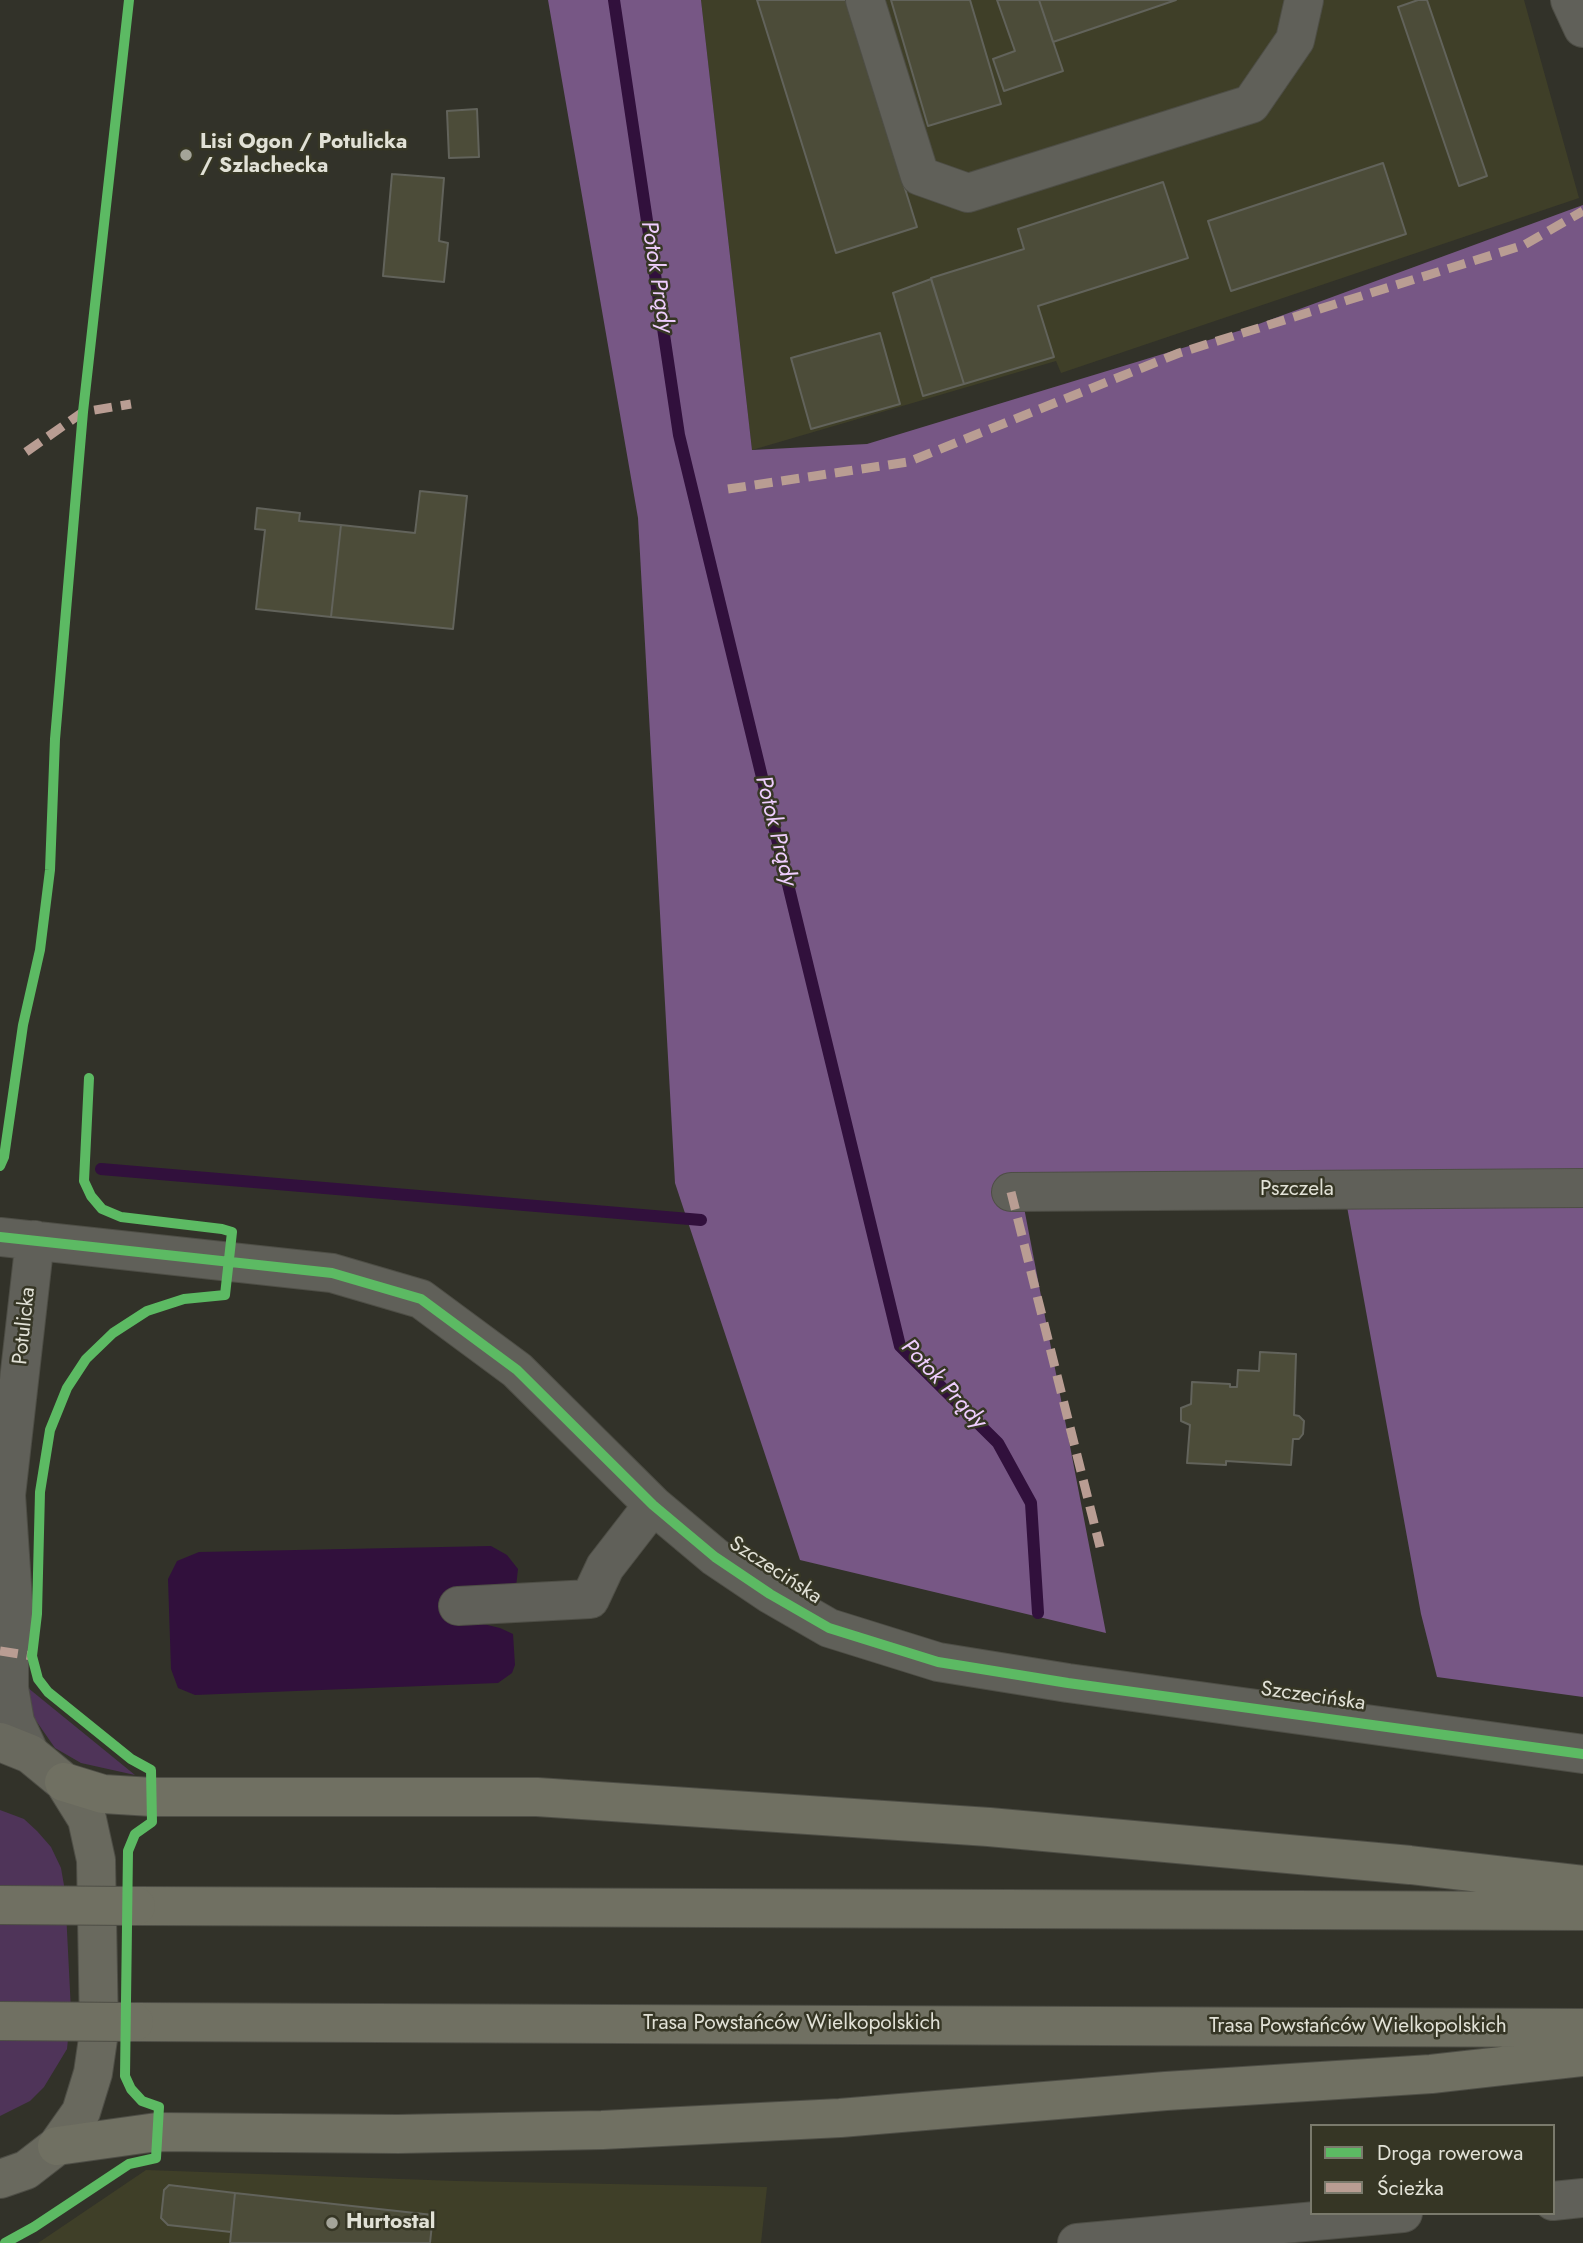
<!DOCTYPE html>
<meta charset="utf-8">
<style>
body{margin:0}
#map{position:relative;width:1583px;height:2243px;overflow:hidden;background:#323229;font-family:Jost,sans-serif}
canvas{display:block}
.legend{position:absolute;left:1310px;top:2124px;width:245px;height:91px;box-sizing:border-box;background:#363625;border:2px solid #7a7a6c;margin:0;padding:9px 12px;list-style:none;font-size:21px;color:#e1e1d6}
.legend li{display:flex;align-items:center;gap:14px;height:35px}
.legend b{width:35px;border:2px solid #7a7a6c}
</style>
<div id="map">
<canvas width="1583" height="2243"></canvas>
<ul class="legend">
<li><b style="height:9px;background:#5cba63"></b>Droga rowerowa</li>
<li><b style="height:9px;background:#b99d93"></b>Ścieżka</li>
</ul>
</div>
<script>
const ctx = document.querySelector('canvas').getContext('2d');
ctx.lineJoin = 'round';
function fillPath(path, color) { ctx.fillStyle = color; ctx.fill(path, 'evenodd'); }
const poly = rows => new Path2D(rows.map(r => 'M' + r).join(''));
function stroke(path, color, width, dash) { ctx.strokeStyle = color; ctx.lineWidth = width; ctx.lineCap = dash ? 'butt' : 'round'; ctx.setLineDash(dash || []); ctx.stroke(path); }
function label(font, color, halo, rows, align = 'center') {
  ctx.font = font + ' Jost,sans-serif'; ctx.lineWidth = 5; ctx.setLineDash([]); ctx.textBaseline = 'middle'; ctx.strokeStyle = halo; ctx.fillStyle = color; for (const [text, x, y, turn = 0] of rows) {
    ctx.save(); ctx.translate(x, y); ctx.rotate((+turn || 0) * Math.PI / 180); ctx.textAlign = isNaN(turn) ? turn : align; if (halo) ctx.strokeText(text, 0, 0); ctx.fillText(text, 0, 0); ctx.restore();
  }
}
const built = poly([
 [701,0,1524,0,1579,198,1061,373,1056,361,752,450],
 [146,2170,457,2181,767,2187,761,2243,38,2243]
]);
const green = poly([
 [22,1683,135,1775,81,1763,55,1748,30,1712],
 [0,1810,24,1819,37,1831,51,1847,61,1868,65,1891,71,2011,67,2049,44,2087,30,2101,0,2116]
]);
const forest = poly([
 [548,0,701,0,752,450,867,444,1245,329,1583,205,1583,1697,1437,1677,1421,1614,1344,1190,1021,1192,1106,1633,800,1560,675,1183,638,518]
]);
const water = poly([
 [491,1546,507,1555,518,1569,516,1587,454,1617,500,1628,513,1634,515,1665,512,1673,498,1683,195,1695,178,1688,171,1669,168,1579,177,1561,199,1552]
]);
const stream = poly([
 [614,0,679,435,900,1346,998,1443,1031,1503,1038,1613],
 [101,1169,701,1220]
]);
const building = poly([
 [757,0,846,0,917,227,836,253,757,0],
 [891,0,970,0,1001,104,928,126,891,0],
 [997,0,1039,0,1063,71,1004,91,993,59,1015,51,997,0],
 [1039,0,1176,0,1053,42,1039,0],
 [1418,0,1427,0,1487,176,1459,186,1398,7,1418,0],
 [477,109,479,157,449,158,447,111,477,109],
 [1383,163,1406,234,1231,291,1208,221,1383,163],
 [392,174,444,178,439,241,448,243,444,282,383,276,392,174],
 [1163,182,1188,258,1038,306,1054,357,964,384,931,278,1024,249,1018,229,1163,182],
 [931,279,964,384,923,396,893,293,931,279],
 [880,333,900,404,811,429,791,358,880,333],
 [420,491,467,496,453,629,331,617,341,525,415,533,420,491],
 [257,508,300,513,299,521,341,525,331,617,256,609,265,530,255,529,257,508],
 [1260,1352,1296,1354,1294,1415,1299,1416,1304,1421,1303,1434,1299,1439,1293,1439,1291,1465,1226,1461,1226,1465,1187,1463,1190,1425,1181,1421,1181,1408,1191,1404,1192,1382,1230,1384,1230,1387,1237,1387,1238,1370,1259,1371,1260,1352],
 [169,2185,235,2193,231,2232,168,2225,161,2218,164,2190,169,2185],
 [235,2193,433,2215,430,2243,230,2243,235,2193]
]);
const minor = poly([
 [865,0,920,176,968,193,1251,104,1295,40,1304,0],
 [1570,0,1583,28],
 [1011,1192,1583,1188],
 [0,1237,332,1273,421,1299,517,1370,653,1505,715,1557,770,1594,829,1628,938,1662,1068,1683,1583,1754],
 [6,1495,14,1616,9,1653,9,1688,15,1722,30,1754],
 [0,1517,6,1495,35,1240],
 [458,1606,590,1599,605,1567,653,1505],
 [1553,2201,1583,2198],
 [1077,2243,1403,2213]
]);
const major = poly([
 [0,1742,30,1754,64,1782,87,1819,96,1860,99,2032,93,2073,81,2112,57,2146,26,2170,0,2179]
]);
const highway = poly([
 [64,1782,103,1794,152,1797,537,1797,989,1827,1410,1865,1583,1885],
 [136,1906,1583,1911],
 [134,2022,1583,2028],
 [57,2146,157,2132,398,2134,602,2130,840,2118,1166,2091,1431,2074,1583,2057]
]);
const highwayBridge = poly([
 [0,1905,136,1906],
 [0,2021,134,2022]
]);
const quiet = poly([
 [26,452,83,412,131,404],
 [728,489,908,462,1179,353,1524,245,1583,211],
 [1011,1192,1100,1547],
 [0,1651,32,1656]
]);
const cycleway = poly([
 [0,1166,4,1157,23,1025,40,950,50,870,55,739,83,412,129,0],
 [0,1237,332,1273,421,1299,517,1370,653,1505,715,1557,770,1594,829,1628,938,1662,1068,1683,1583,1754],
 [5,2243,34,2227,129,2164,156,2158,159,2107,142,2101,131,2089,125,2076,128,1851,135,1834,152,1822,151,1770,131,1759,48,1692,38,1679,32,1656,37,1614,40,1492,50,1430,67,1388,86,1359,113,1333,147,1311,184,1299,225,1295,232,1232,222,1229,121,1217,102,1209,91,1196,84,1181,89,1078]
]);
const markers = [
 [186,155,7,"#a4a499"],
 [332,2223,7,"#a4a499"]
];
const poiNames = [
 ["Lisi Ogon / Potulicka",200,143],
 ["/ Szlachecka",200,167],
 ["Hurtostal",346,2223]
];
const streetNames = [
 ["Pszczela",1297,1190],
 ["Potulicka",25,1326,-84],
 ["Szczecińska",775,1571,33],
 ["Szczecińska",1313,1697,8],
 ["Trasa Powstańców Wielkopolskich",792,2024],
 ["Trasa Powstańców Wielkopolskich",1358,2027]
];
const waterNames = [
 ["Potok Prądy",656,277,81],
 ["Potok Prądy",775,831,76],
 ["Potok Prądy",943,1385,47]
];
fillPath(built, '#3f3f28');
fillPath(green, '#4f3459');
fillPath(forest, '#775785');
fillPath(water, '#31103c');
stroke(stream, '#31103c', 12);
fillPath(building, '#4c4c39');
stroke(building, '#62635b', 2);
stroke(minor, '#4e4e46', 40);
stroke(major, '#4e4e46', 40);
stroke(highway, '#4e4e46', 40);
stroke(minor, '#606059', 38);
stroke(major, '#69695e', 38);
stroke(highway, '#707062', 38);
stroke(highwayBridge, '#4e4e46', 40, []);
stroke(highwayBridge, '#707062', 38);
stroke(quiet, '#b99d93', 9, [18, 9]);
stroke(cycleway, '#5cba63', 10);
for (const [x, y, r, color] of markers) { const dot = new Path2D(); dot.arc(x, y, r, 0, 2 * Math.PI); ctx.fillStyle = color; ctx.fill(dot); stroke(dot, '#363625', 2.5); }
label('bold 21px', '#e1e1d6', '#363625', poiNames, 'left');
label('21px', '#e1e1d6', '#363625', streetNames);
label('italic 23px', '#efcefe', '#363625', waterNames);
</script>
